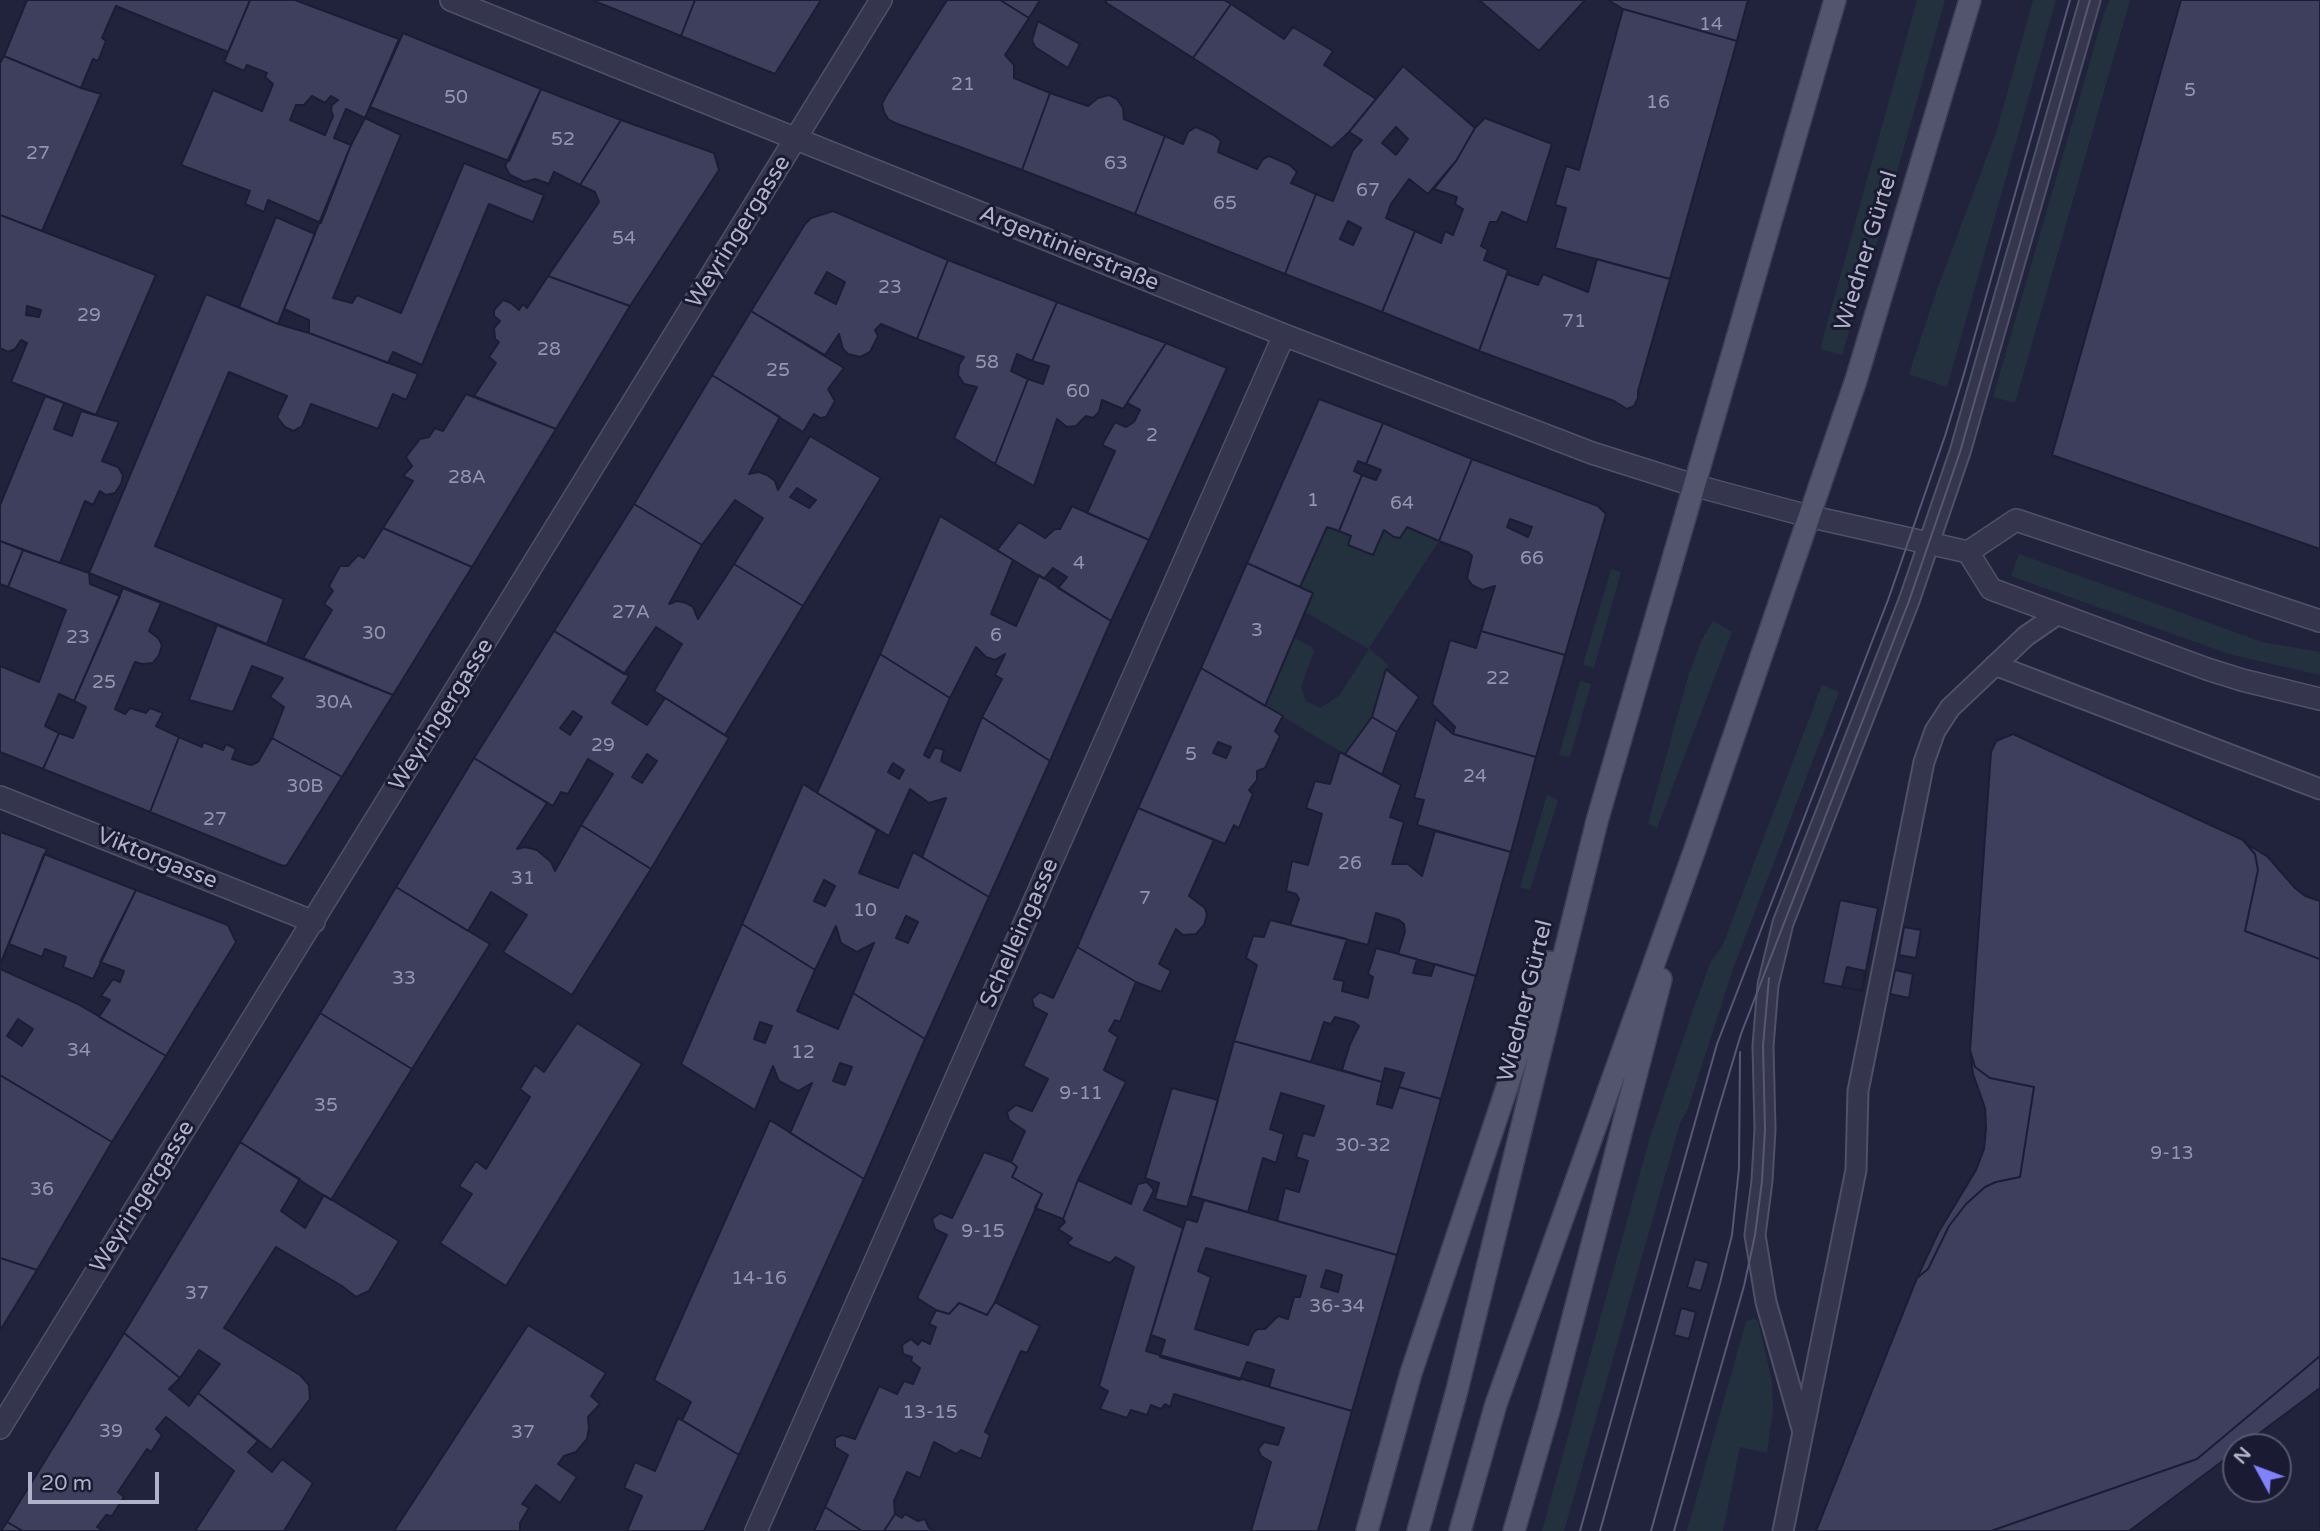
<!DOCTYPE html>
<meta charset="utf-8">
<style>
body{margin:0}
#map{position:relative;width:2320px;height:1531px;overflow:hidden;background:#21233d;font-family:"Varela Round",sans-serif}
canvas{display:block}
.north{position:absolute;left:2222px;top:1433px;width:70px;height:70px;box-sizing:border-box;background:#1a1b32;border:2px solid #56576e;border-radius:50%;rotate:311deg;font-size:19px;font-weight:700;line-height:28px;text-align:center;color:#b1b1c9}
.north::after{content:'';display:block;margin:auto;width:24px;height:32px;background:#8082fe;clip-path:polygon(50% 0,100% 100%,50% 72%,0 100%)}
.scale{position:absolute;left:28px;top:1472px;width:131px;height:32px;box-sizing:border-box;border:4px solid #b1b1c9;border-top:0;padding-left:9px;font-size:21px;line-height:24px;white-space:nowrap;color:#b1b1c9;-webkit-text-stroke:5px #1a1b32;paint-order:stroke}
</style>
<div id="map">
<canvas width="2320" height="1531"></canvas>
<div class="north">N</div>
<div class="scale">20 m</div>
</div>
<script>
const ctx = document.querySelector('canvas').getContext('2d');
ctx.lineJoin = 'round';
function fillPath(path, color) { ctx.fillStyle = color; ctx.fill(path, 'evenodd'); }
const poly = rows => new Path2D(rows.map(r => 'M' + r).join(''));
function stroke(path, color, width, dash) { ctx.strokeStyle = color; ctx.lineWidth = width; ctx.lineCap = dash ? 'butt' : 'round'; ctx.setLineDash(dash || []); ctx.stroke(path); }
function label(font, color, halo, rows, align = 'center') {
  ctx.font = font + ' "Varela Round",sans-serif'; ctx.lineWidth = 6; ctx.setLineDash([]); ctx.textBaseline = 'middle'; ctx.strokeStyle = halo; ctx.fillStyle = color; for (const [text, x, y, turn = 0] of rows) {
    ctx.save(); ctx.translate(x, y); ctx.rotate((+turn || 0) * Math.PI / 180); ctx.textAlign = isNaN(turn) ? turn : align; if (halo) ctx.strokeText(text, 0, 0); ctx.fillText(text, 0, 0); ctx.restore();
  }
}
const green = poly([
 [1917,0,1945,0,1882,226,1842,355,1820,349],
 [2033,0,2056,0,1947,387,1909,374,1937,290,1997,130],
 [2110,0,2130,0,2015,403,1993,397,2104,13],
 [1327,527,1351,536,1349,545,1373,555,1384,530,1400,538,1407,527,1439,541,1369,648,1388,665,1372,717,1345,754,1265,706,1294,638,1311,646,1314,651,1301,687,1306,701,1320,708,1339,696,1369,649,1305,612,1313,593,1300,587],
 [2019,554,2262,642,2320,652,2320,675,2229,654,2011,576],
 [1611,569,1621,572,1594,668,1583,665],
 [1713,621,1732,632,1657,828,1648,823,1688,677,1702,639],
 [1580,681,1591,684,1570,757,1559,755],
 [1822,685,1839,692,1733,969,1688,1108,1680,1123,1564,1531,1542,1531,1650,1137,1692,1013,1711,961,1722,947],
 [1547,795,1558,800,1530,890,1520,887],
 [1754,1318,1758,1321,1772,1381,1773,1410,1767,1453,1740,1447,1723,1531,1687,1531,1746,1322]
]);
const building = poly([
 [27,0,250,0,228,52,116,6,102,38,106,41,98,61,93,59,81,88,4,56,27,0],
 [250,0,295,0,399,39,365,118,346,109,334,138,351,145,321,223,268,200,264,212,245,204,250,191,181,165,213,90,262,111,273,84,265,77,267,73,247,65,244,71,224,62,250,0],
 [312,96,325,103,331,96,338,100,332,105,331,110,333,116,325,135,290,120,296,105,304,105,312,96],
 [592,0,695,0,681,36,592,0],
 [695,0,821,0,775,74,681,36,695,0],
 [947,0,1000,0,1029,18,1005,55,1014,65,1014,78,1050,93,1022,170,895,123,888,119,884,112,882,104,886,96,947,0],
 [1000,0,1040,0,1029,18,1000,0],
 [1107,0,1224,0,1231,4,1193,58,1105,2,1107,0],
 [1479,0,1585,0,1539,51,1479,0],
 [1608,0,1748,0,1737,41,1623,9,1608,0],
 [2181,0,2320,0,2320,549,2052,455,2181,0],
 [1231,4,1284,39,1293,27,1333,51,1324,65,1376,99,1349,132,1332,148,1193,58,1231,4],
 [1623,9,1737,41,1670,279,1555,248,1566,208,1555,205,1566,166,1579,170,1623,9],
 [1038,21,1080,44,1068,68,1035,47,1032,40,1038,21],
 [403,33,541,89,509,161,370,107,403,33],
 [4,56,81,88,101,94,42,231,0,215,0,63,4,56],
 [1403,66,1475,128,1456,161,1428,194,1409,179,1391,204,1386,218,1415,231,1382,312,1285,274,1316,194,1333,201,1353,150,1362,140,1349,132,1403,66],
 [1396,127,1408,139,1396,155,1382,143,1396,127],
 [1348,221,1361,228,1353,245,1340,239,1348,221],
 [541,89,621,120,580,185,554,172,549,184,535,179,525,182,510,175,505,166,541,89],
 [1050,93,1088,106,1098,98,1109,95,1117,99,1123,108,1124,119,1165,136,1135,214,1022,170,1050,93],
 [365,118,401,135,333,298,352,303,357,295,401,313,464,163,544,195,533,222,489,204,422,365,393,352,388,363,309,333,309,320,284,309,351,145,365,118],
 [1485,118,1552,144,1527,223,1502,212,1497,222,1490,222,1481,246,1488,250,1484,260,1508,270,1479,351,1382,312,1415,231,1441,243,1445,231,1453,235,1463,209,1455,204,1457,197,1434,189,1456,161,1475,128,1485,118],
 [621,120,714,153,719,170,630,306,548,276,599,202,595,192,580,185,621,120],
 [1196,127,1214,135,1221,141,1218,152,1257,169,1263,159,1269,156,1290,165,1297,172,1291,183,1316,194,1285,274,1135,214,1165,136,1183,144,1188,132,1196,127],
 [833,211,948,260,917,339,881,324,875,330,878,336,870,352,860,357,848,354,843,349,839,334,825,355,751,311,805,224,811,218,833,211],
 [827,272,845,282,836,304,815,293,827,272],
 [0,215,156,275,96,415,11,382,27,343,21,340,15,349,8,352,0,348,0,215],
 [27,306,41,310,39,317,26,315,27,306],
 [276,217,315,234,278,324,239,307,276,217],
 [1597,259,1670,279,1638,391,1638,398,1634,406,1627,409,1614,401,1479,351,1507,274,1538,285,1543,274,1588,292,1597,259],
 [948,260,1057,302,1032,361,1017,354,1011,371,1028,379,995,464,954,438,977,387,964,384,958,375,959,365,964,357,917,339,948,260],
 [548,276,630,306,556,429,474,396,496,363,489,357,499,342,495,339,494,328,500,321,494,316,494,310,503,300,511,303,519,310,523,304,527,308,548,276],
 [206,294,278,324,309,333,418,374,406,400,393,394,378,429,311,404,302,426,293,431,285,427,277,417,287,396,229,372,155,546,284,599,267,644,89,573,206,294],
 [1057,302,1166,343,1123,409,1102,400,1099,412,1093,418,1086,416,1076,426,1067,427,1057,419,1034,486,995,464,1028,379,1043,384,1049,366,1032,361,1057,302],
 [751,311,844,368,828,389,835,401,826,417,820,418,814,414,803,432,712,375,751,311],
 [1166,343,1227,368,1149,540,1087,513,1115,451,1102,445,1115,422,1126,427,1134,422,1140,410,1127,403,1166,343],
 [712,375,780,417,749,474,759,472,767,475,775,481,778,490,810,436,881,478,803,606,734,564,763,518,735,500,702,545,634,504,712,375],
 [797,488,816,500,809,508,790,497,797,488],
 [466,394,556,429,472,567,383,528,413,481,403,476,412,466,406,457,420,439,429,437,435,428,443,431,466,394],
 [45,396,64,403,54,429,72,436,81,411,119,422,102,461,118,467,123,475,121,484,115,493,106,495,100,491,93,505,85,501,60,563,0,541,0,505,45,396],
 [1319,399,1383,423,1366,464,1358,461,1354,471,1362,475,1339,531,1327,527,1300,587,1247,563,1319,399],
 [1383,423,1472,459,1439,541,1407,527,1400,538,1394,537,1384,530,1373,555,1348,545,1351,536,1339,531,1362,475,1376,480,1381,470,1366,464,1383,423],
 [1472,459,1598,506,1606,514,1565,655,1481,631,1495,586,1482,590,1472,585,1467,578,1472,556,1468,552,1439,541,1472,459],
 [1510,519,1532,527,1528,537,1507,527,1510,519],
 [634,504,702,545,669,604,677,601,686,603,693,607,698,619,734,564,803,606,725,735,654,691,682,644,656,627,624,674,554,631,634,504],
 [1072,506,1149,540,1111,621,1058,588,1067,577,1053,568,1044,579,997,550,1019,522,1045,538,1055,529,1060,529,1072,506],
 [940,516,1013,560,991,614,1016,626,1039,575,1111,621,1050,761,982,717,1002,679,995,675,1005,654,995,660,986,657,976,647,950,698,880,654,940,516],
 [383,528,472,567,393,695,303,658,332,610,324,604,333,591,329,586,340,566,348,566,358,555,364,558,383,528],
 [0,541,23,550,8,587,0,584,0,541],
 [23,550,89,573,90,584,120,596,74,701,59,694,45,726,59,733,43,769,0,752,0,666,39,682,66,610,8,587,23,550],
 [1247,563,1313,593,1265,706,1201,668,1247,563],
 [123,588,161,603,149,631,158,638,162,645,159,655,153,663,142,664,135,662,115,709,125,714,130,708,146,713,150,708,163,713,156,726,179,737,150,812,43,769,59,733,73,738,86,707,74,701,123,588],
 [217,625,393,695,342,777,272,738,284,707,270,697,283,678,252,666,233,712,189,700,217,625],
 [554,631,629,676,612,703,647,725,665,698,729,738,651,869,581,825,613,774,588,759,568,794,561,792,553,806,474,758,554,631],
 [573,711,582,717,570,735,560,728,573,711],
 [647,754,657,761,642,783,632,777,647,754],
 [1481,631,1565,655,1536,757,1453,734,1455,727,1432,704,1450,640,1476,648,1481,631],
 [880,654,950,698,924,755,929,758,935,747,944,750,941,761,960,771,982,717,1050,761,989,897,922,857,946,798,929,803,910,789,889,836,817,793,880,654],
 [893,763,904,770,899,779,888,772,893,763],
 [1201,668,1283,716,1275,731,1280,736,1265,768,1257,771,1257,780,1249,790,1253,794,1239,828,1234,825,1225,844,1138,808,1201,668],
 [1218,742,1231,747,1226,758,1213,753,1218,742],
 [1386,669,1419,697,1397,732,1372,717,1386,669],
 [1372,717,1397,732,1382,775,1345,754,1372,717],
 [1436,719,1453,734,1536,757,1511,852,1417,825,1424,800,1414,798,1436,719],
 [2013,734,2243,840,2255,854,2258,870,2245,931,2320,959,2320,1356,2197,1459,1991,1531,1816,1531,1917,1278,1928,1269,1949,1226,1966,1204,1985,1187,1996,1182,2020,1177,2034,1087,1990,1078,1975,1067,1970,1050,1991,752,1996,741,2013,734],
 [179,737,202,747,203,742,223,750,226,744,236,749,232,759,251,765,258,762,272,738,342,777,287,865,283,866,150,812,179,737],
 [1340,752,1401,785,1390,817,1404,822,1392,864,1408,864,1422,876,1435,831,1511,852,1476,976,1398,954,1405,932,1404,924,1399,920,1376,913,1368,945,1290,925,1299,899,1296,894,1286,891,1292,861,1308,865,1322,814,1306,808,1315,781,1330,784,1340,752],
 [474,758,547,803,517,849,525,847,537,850,551,862,555,871,581,825,651,869,572,995,503,952,527,915,491,892,468,931,396,887,474,758],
 [803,784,877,830,859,873,898,888,913,852,989,897,925,1039,853,993,874,943,857,952,841,943,836,926,815,970,742,924,803,784],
 [824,880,835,886,825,906,814,901,824,880],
 [906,916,918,922,908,943,896,938,906,916],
 [1138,808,1214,840,1189,896,1205,908,1207,915,1204,925,1196,934,1183,935,1176,929,1159,964,1171,971,1161,992,1136,982,1077,947,1138,808],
 [0,832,47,849,0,965,0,832],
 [2247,844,2268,857,2295,888,2305,896,2320,901,2320,959,2245,931,2258,870,2255,854,2247,844],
 [44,854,136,890,93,979,63,967,66,957,45,949,42,957,9,944,44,854],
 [396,887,490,944,412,1069,320,1013,396,887],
 [136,890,228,925,236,942,166,1056,99,1017,110,1000,101,996,113,979,120,982,124,971,100,962,136,890],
 [1840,900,1878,908,1862,991,1823,983,1840,900],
 [1270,920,1347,939,1334,979,1344,981,1342,991,1368,998,1373,977,1368,974,1376,948,1417,959,1413,973,1431,976,1435,964,1476,976,1441,1099,1399,1087,1404,1073,1385,1068,1382,1082,1342,1070,1350,1044,1359,1026,1354,1022,1335,1017,1331,1024,1324,1022,1311,1062,1234,1041,1257,965,1246,958,1253,936,1264,937,1270,920],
 [742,924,815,970,797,1011,838,1029,853,993,925,1039,864,1179,790,1133,812,1083,798,1091,779,1081,773,1066,755,1110,681,1064,742,924],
 [760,1022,772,1026,765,1043,754,1039,760,1022],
 [840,1063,852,1067,845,1085,833,1081,840,1063],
 [1904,927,1921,930,1916,958,1899,955,1904,927],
 [1077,947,1136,982,1120,1022,1115,1020,1109,1031,1118,1037,1104,1070,1126,1082,1078,1180,1063,1219,1035,1208,1042,1194,1012,1177,1017,1167,1011,1162,1025,1131,1009,1120,1007,1112,1016,1105,1032,1111,1048,1079,1023,1066,1047,1014,1034,1007,1032,999,1040,992,1053,998,1077,947],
 [1847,967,1865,971,1862,991,1842,987,1847,967],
 [0,969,78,1004,166,1056,112,1142,0,1075,0,969],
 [18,1019,33,1029,22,1046,7,1036,18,1019],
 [1895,970,1913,974,1909,998,1890,994,1895,970],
 [320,1013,412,1069,331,1200,240,1142,320,1013],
 [577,1023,642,1064,506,1286,440,1243,472,1194,459,1186,476,1161,486,1169,530,1097,520,1089,535,1065,544,1072,577,1023],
 [1234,1041,1382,1082,1377,1104,1392,1108,1399,1087,1441,1099,1397,1255,1277,1221,1285,1188,1299,1192,1308,1161,1296,1157,1303,1133,1314,1136,1324,1106,1281,1093,1270,1129,1284,1134,1276,1163,1263,1158,1248,1212,1191,1196,1234,1041],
 [1970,1050,1975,1067,1990,1078,2034,1087,2020,1177,1996,1182,1985,1187,1966,1204,1949,1226,1928,1269,1917,1278,1938,1233,1976,1170,1984,1149,1986,1128,1985,1108,1973,1074,1970,1050],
 [0,1075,112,1142,37,1270,0,1258,0,1075],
 [1172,1088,1218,1100,1187,1207,1155,1199,1159,1183,1145,1178,1172,1088],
 [770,1120,864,1179,739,1455,682,1420,691,1402,654,1380,770,1120],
 [240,1142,300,1179,281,1211,305,1228,324,1195,399,1241,369,1291,356,1297,342,1286,276,1247,224,1328,300,1375,309,1385,310,1399,271,1450,198,1393,220,1364,199,1350,180,1378,124,1333,240,1142],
 [984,1152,1011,1162,1017,1167,1012,1177,1042,1194,995,1302,987,1315,959,1303,949,1314,936,1310,917,1298,947,1235,935,1229,932,1219,940,1213,952,1218,984,1152],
 [1078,1180,1131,1204,1138,1184,1147,1182,1154,1190,1144,1210,1183,1228,1146,1351,1352,1411,1318,1531,1251,1531,1271,1462,1261,1456,1258,1449,1264,1442,1278,1445,1284,1428,1174,1394,1170,1407,1165,1404,1161,1409,1151,1405,1147,1415,1131,1410,1127,1418,1100,1409,1108,1391,1099,1386,1134,1267,1116,1257,1110,1263,1073,1247,1067,1243,1072,1238,1058,1229,1065,1222,1063,1219,1078,1180],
 [1204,1200,1397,1255,1352,1411,1269,1387,1274,1370,1247,1362,1240,1380,1160,1357,1165,1340,1151,1335,1186,1219,1197,1222,1204,1200],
 [1206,1248,1306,1276,1300,1297,1294,1297,1288,1319,1278,1316,1265,1329,1258,1329,1253,1333,1248,1345,1195,1329,1211,1277,1198,1271,1206,1248],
 [1326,1270,1342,1275,1338,1292,1321,1287,1326,1270],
 [0,1258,37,1270,0,1331,0,1258],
 [1695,1259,1709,1263,1701,1291,1687,1287,1695,1259],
 [995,1302,1040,1326,1027,1353,1021,1351,985,1432,990,1435,981,1459,961,1450,956,1454,934,1442,920,1478,907,1472,894,1501,895,1514,884,1531,862,1531,825,1507,848,1455,835,1447,835,1438,842,1435,855,1439,879,1386,897,1394,904,1381,913,1384,920,1368,911,1361,912,1357,903,1354,902,1345,911,1339,918,1345,922,1340,930,1344,936,1327,929,1324,936,1310,949,1314,959,1303,987,1315,995,1302],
 [1681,1308,1696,1312,1689,1339,1674,1335,1681,1308],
 [528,1325,606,1373,591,1396,600,1404,588,1417,589,1428,587,1439,576,1452,564,1456,558,1464,577,1477,560,1503,536,1485,522,1504,529,1508,520,1523,520,1531,394,1531,528,1325],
 [124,1333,180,1378,169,1389,189,1406,198,1393,258,1441,248,1452,272,1472,282,1459,313,1483,284,1531,195,1531,234,1471,166,1417,156,1429,162,1435,151,1452,147,1449,118,1492,124,1497,112,1516,106,1515,97,1527,104,1531,23,1531,7,1522,124,1333],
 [2320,1356,2320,1531,1991,1531,2197,1459,2320,1356],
 [2236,1447,2278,1447,2278,1489,2236,1489,2236,1447],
 [2320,1388,2320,1531,2129,1531,2236,1451,2236,1489,2278,1489,2278,1447,2241,1447,2320,1388],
 [678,1418,739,1455,704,1531,627,1531,642,1496,624,1488,635,1462,655,1471,678,1418],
 [825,1507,862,1531,814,1531,825,1507],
 [895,1514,902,1518,905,1514,918,1521,925,1519,929,1528,934,1531,884,1531,895,1514],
 [7,1522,23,1531,1,1531,7,1522]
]);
const service = poly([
 [1995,665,2320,789],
 [1803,1432,1766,1302,1755,1235,1762,1181,1765,1129,1763,1046,1768,985,1783,923,1909,601,1960,452,2090,0],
 [1783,1531,1856,1170,1858,1091,1924,762,1935,731,1950,708,2026,636,2058,614]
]);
const minor = poly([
 [451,0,1284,335,1592,453,1693,485,1808,516,1968,552,1991,589,2207,669,2242,680,2320,699],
 [1968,552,2016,520,2320,621],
 [0,797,314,922],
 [0,1428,881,0],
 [756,1531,1284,335]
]);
const primary = poly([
 [1367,1531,1411,1373,1549,962],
 [1418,1531,1456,1394,1597,821,1835,0],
 [1460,1531,1496,1404,1695,849,1856,380,1970,0],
 [1514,1531,1549,1410,1661,979]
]);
const tram = poly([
 [1580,1531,1717,1044,1888,600,1945,436,1964,374,2070,0],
 [1600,1531,1717,1114,1741,1034,1909,601,1960,452,2090,0],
 [1651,1531,1720,1283,1732,1235,1739,1168,1740,1052],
 [1674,1531,1744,1286,1755,1235,1762,1181,1765,1129,1763,1046,1769,978]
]);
const numberNames = [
 ["14",1711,25],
 ["21",963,85],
 ["5",2190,91],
 ["50",456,98],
 ["16",1658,103],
 ["52",563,140],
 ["27",38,154],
 ["63",1116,164],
 ["67",1368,191],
 ["65",1225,204],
 ["54",624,239],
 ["23",890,288],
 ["29",89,316],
 ["71",1574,322],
 ["28",549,350],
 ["58",987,363],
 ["25",778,371],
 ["60",1078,392],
 ["2",1152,436],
 ["28A",467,478],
 ["1",1313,501],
 ["64",1402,504],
 ["66",1532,559],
 ["4",1079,564],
 ["27A",631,613],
 ["3",1257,631],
 ["30",374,634],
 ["6",996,636],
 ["23",78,638],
 ["22",1498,679],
 ["25",104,683],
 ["30A",334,703],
 ["29",603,746],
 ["5",1191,755],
 ["24",1475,777],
 ["30B",305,787],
 ["27",215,820],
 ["26",1350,864],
 ["31",523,879],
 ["7",1145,899],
 ["10",865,911],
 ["33",404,979],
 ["34",79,1051],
 ["12",803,1053],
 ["9-11",1081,1094],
 ["35",326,1106],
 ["30-32",1363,1146],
 ["9-13",2172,1154],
 ["36",42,1190],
 ["9-15",983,1232],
 ["14-16",759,1279],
 ["37",197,1294],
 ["36-34",1337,1307],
 ["13-15",930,1413],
 ["39",111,1432],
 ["37",523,1433]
];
const streetNames = [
 ["Weyringergasse",739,232,-58],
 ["Argentinierstraße",1069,249,22],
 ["Wiedner Gürtel",1867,251,-73],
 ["Weyringergasse",442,715,-58],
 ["Viktorgasse",157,859,22],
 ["Schelleingasse",1020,933,-66],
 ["Wiedner Gürtel",1526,1001,-76],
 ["Weyringergasse",143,1197,-58]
];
fillPath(green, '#23313e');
fillPath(building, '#3d3f5d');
stroke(building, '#1c1d34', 2);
stroke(service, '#505168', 23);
stroke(minor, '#505168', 24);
stroke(primary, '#3e3f56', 24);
stroke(service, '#35364d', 19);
stroke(minor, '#35364d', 21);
stroke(primary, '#53546d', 21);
stroke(tram, '#575874', 2);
label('19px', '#9494ae', null, numberNames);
label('23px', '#b1b1c9', '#1a1b32', streetNames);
</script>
